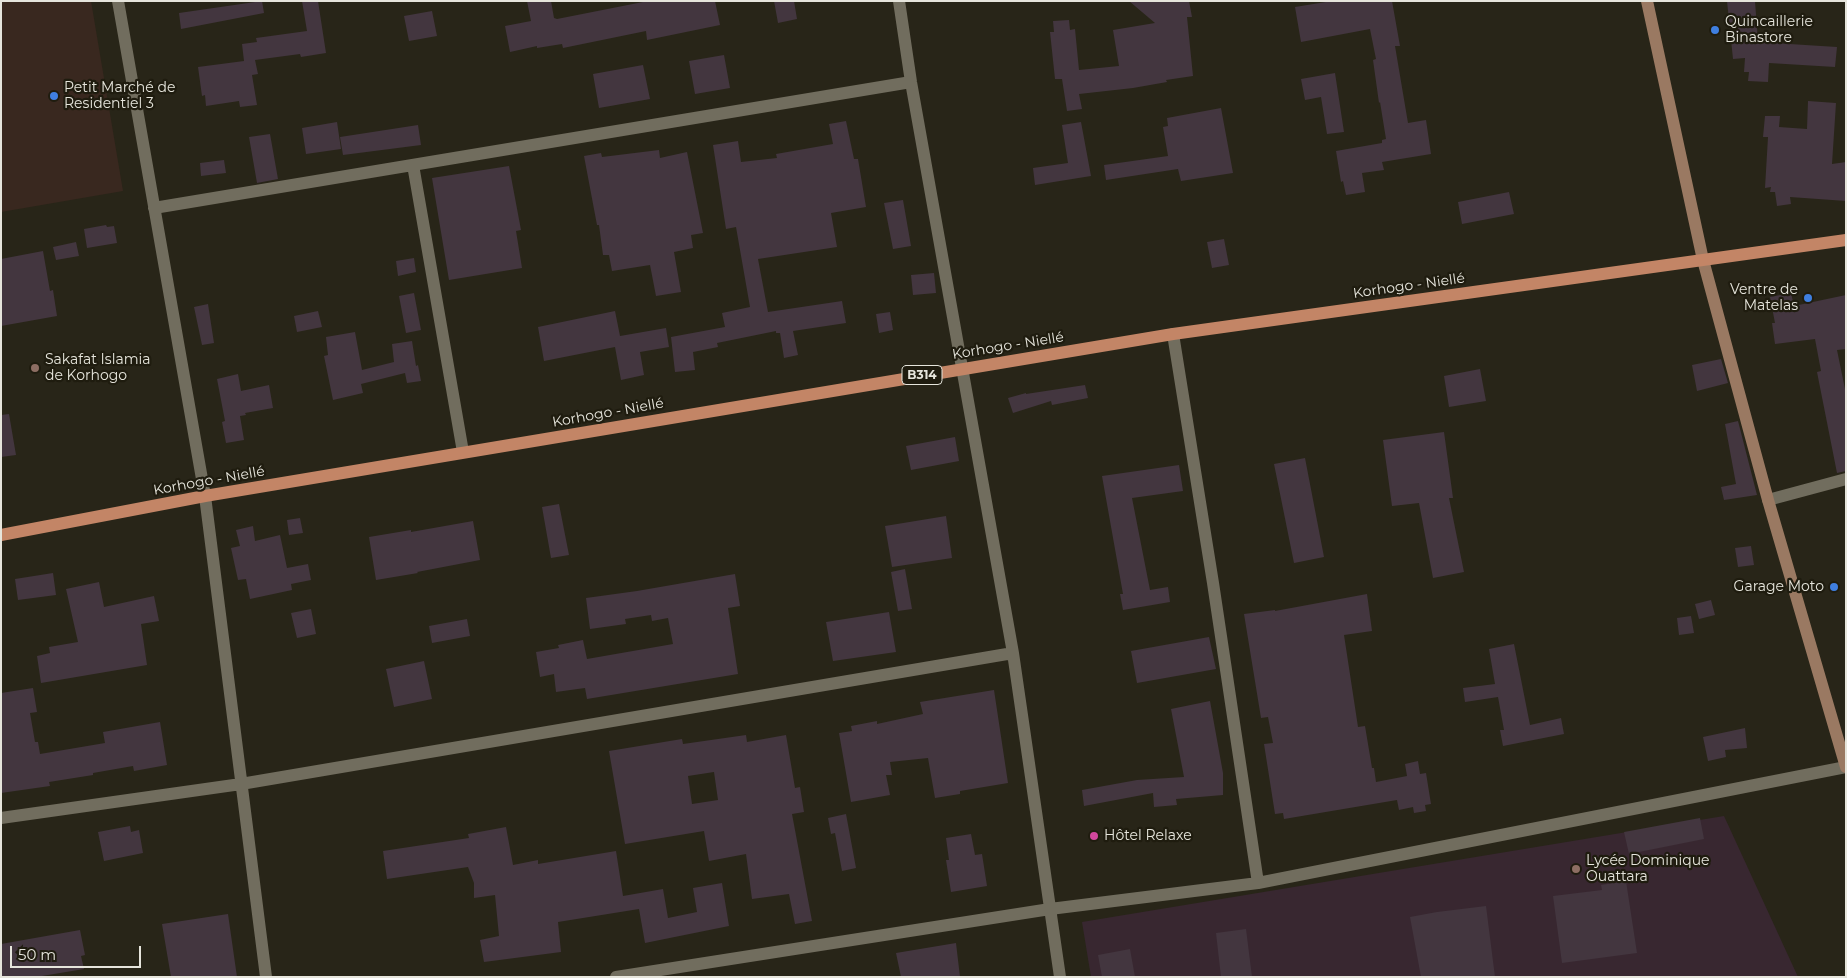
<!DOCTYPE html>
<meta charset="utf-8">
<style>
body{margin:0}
#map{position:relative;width:1847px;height:978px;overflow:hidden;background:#282518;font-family:Montserrat,sans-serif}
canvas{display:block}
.frame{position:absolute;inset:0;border:2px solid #e6e5dc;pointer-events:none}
.scale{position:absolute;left:10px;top:946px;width:131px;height:22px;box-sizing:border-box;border:2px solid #e6e5dc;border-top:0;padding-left:6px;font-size:15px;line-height:18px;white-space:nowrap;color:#e6e5dc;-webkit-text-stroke:4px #1f1c0f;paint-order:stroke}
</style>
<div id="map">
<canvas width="1847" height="978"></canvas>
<div class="frame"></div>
<div class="scale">50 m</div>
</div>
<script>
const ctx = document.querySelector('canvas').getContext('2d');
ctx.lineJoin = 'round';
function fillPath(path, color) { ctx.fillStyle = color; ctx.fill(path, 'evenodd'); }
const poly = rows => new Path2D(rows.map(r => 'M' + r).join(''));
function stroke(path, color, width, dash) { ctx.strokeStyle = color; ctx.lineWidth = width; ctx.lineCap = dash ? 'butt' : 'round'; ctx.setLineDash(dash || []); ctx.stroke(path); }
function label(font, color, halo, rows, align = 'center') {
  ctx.font = font + ' Montserrat,sans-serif'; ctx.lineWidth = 4.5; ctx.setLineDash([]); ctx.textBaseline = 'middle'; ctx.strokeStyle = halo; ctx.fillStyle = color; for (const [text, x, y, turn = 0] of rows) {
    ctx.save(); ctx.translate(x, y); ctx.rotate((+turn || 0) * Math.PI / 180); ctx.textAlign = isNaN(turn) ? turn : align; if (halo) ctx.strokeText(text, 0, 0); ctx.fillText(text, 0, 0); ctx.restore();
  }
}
const commercial = poly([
 [1,1,91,1,123,191,1,212]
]);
const education = poly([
 [1724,816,1798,977,1091,977,1082,922]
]);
const building = poly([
 [262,1,264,13,181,29,179,13],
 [302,1,318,1,326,53,301,57,300,54,255,60,258,74,252,75,257,105,240,107,239,101,206,106,205,95,202,96,198,67,244,61,242,44,257,42,256,38,307,31],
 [527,1,551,1,554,18,557,19,648,1,715,1,720,25,647,40,646,31,563,48,562,44,537,48,537,46,510,52,505,26,531,21],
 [774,1,794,1,797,19,778,23],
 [1129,1,1189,1,1192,17,1187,17,1193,76,1166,80,1167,82,1133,88,1079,94,1082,109,1067,111,1062,79,1055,79,1050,32,1054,32,1053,21,1069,20,1070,30,1075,29,1079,70,1119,66,1113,30,1155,23],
 [1332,1,1392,1,1400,46,1395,46,1408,123,1426,120,1431,154,1382,162,1384,170,1362,173,1365,192,1346,195,1343,181,1341,182,1336,151,1382,143,1382,140,1386,139,1380,102,1379,103,1373,60,1376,59,1370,29,1301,42,1295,7],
 [1727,1,1755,1,1758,42,1837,47,1835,67,1769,63,1768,82,1748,81,1749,72,1744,72,1745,58,1733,59],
 [432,11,437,36,409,41,404,16],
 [724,55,730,88,695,94,689,61],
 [643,65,650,99,599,108,593,74],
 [1335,73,1344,132,1327,134,1321,97,1305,100,1301,79],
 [1808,101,1836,103,1832,164,1846,162,1846,201,1790,197,1791,204,1777,206,1775,192,1770,192,1771,187,1765,188,1768,137,1763,137,1765,116,1780,116,1779,127,1807,129],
 [1221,108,1233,173,1181,181,1178,169,1106,180,1104,165,1168,156,1163,127,1168,126,1167,118],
 [846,121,854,159,858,159,866,207,831,213,837,247,758,259,768,312,842,301,846,323,793,331,798,355,784,358,780,333,776,333,776,331,717,343,718,347,693,352,695,370,675,372,671,337,725,327,722,313,750,307,736,227,726,229,713,145,738,141,741,162,777,158,776,154,833,144,829,124],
 [337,122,341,149,306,154,302,128],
 [1081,122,1091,176,1035,185,1033,168,1068,163,1062,125],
 [418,125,421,145,343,155,340,137],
 [270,134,278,179,257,183,249,137],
 [659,150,660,158,687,152,703,233,691,235,693,248,674,252,681,292,656,296,650,265,612,271,609,255,603,255,599,225,597,225,584,156,601,153,602,157],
 [224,160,226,173,201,176,200,163],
 [509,166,521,230,516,231,522,268,449,280,432,178],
 [1509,192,1514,214,1462,224,1458,202],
 [903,200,911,246,893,249,884,203],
 [106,225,107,227,114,226,117,243,87,248,84,229],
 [1224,239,1229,265,1212,268,1207,242],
 [76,242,79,256,56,260,53,247],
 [43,251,50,291,53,290,57,316,1,326,1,259],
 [414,258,416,272,398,276,396,261],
 [934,273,936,293,913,295,911,275],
 [414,293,421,330,406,333,399,296],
 [1791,293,1794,306,1846,295,1846,349,1837,350,1846,394,1846,471,1837,473,1817,372,1821,371,1815,339,1775,344,1772,323,1775,323,1770,297],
 [208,304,214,343,202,345,194,307],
 [318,311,322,327,297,332,294,316],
 [615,311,620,336,666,328,669,347,640,352,644,375,621,380,615,347,544,361,538,327],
 [890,312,893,330,879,333,876,314],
 [355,332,362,370,394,362,392,344,412,341,416,366,418,365,421,381,407,383,405,373,361,384,363,393,333,400,324,356,328,355,326,337],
 [1721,359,1728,383,1697,391,1692,365],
 [1480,369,1486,401,1449,407,1444,376],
 [238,374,241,391,269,385,273,408,245,413,246,415,240,416,244,440,226,443,222,422,225,421,217,379],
 [1085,385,1088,398,1052,405,1051,401,1013,413,1008,398,1026,393,1026,394],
 [9,414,16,455,1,457,1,415],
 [1738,421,1757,495,1724,500,1721,487,1736,484,1725,424],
 [1444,432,1453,498,1449,498,1464,572,1433,578,1419,503,1392,506,1383,440],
 [955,437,959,461,911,470,906,446],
 [1305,458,1324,557,1294,563,1274,464],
 [1179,465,1183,491,1132,498,1150,590,1168,587,1170,602,1123,610,1120,594,1123,594,1102,476],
 [559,504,569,555,551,558,542,507],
 [946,516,952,558,892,567,885,526],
 [300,518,303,533,289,535,287,520],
 [473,521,480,560,417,572,418,573,376,580,369,537,411,530,411,532],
 [253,526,255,541,280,535,287,568,308,564,311,580,291,584,292,590,250,599,246,579,238,580,231,548,240,546,236,530],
 [1751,546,1754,565,1738,567,1735,548],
 [905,569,912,609,898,611,891,572],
 [53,573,56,595,18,600,15,579],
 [735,574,740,606,728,608,738,674,587,699,585,688,556,692,554,674,540,677,536,652,559,648,558,645,583,640,587,659,673,644,668,618,652,621,651,615,625,619,626,624,590,629,586,598,637,591],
 [99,582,104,607,154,596,159,621,141,624,147,665,41,683,37,656,50,653,49,647,78,642,66,589],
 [1367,594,1372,631,1344,635,1358,727,1365,726,1372,768,1374,768,1376,782,1407,776,1405,764,1418,761,1420,774,1426,773,1431,804,1425,805,1426,811,1414,813,1413,807,1399,810,1397,800,1284,819,1283,813,1275,814,1264,744,1273,743,1268,717,1261,718,1244,614,1275,610,1275,611],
 [1711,600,1715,615,1699,619,1695,604],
 [311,609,316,634,297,638,291,613],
 [889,612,896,652,833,661,826,622],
 [1691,616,1694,633,1679,635,1677,618],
 [467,619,470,636,432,643,429,626],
 [1209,637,1216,669,1137,683,1131,651],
 [1514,644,1530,725,1561,718,1564,734,1503,746,1500,730,1504,730,1498,697,1465,702,1463,688,1495,684,1489,649],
 [424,661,432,699,394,707,386,669],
 [33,688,37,712,30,713,35,742,38,742,40,754,105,743,103,732,160,722,167,765,134,771,133,766,93,773,93,775,49,782,50,786,1,793,1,693],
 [994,690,1008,783,960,791,960,794,935,798,928,758,890,762,892,775,886,775,890,795,851,802,839,733,852,731,851,726,877,721,877,724,923,714,920,702],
 [1210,701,1223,773,1223,795,1176,799,1177,805,1154,807,1153,793,1084,806,1082,790,1137,780,1184,777,1171,709],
 [1745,728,1747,748,1725,750,1726,757,1708,761,1703,737],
 [746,735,747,742,786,735,795,788,800,787,804,812,792,814,812,921,795,924,789,894,752,899,746,854,709,861,704,831,625,844,609,751,682,739,683,744],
 [714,772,718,800,692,804,688,776],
 [846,814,856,868,842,871,835,833,831,834,828,818],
 [1700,818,1704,839,1629,854,1624,832],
 [130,826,131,832,139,830,143,853,104,861,98,832],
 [506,827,513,865,538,860,538,864,616,851,623,896,663,889,668,918,697,912,693,888,722,883,729,926,645,943,639,909,558,922,561,952,484,962,480,940,499,936,495,895,474,898,474,883,468,867,387,879,383,851,469,838,468,834],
 [971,834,975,855,982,854,987,886,951,892,946,860,949,860,946,838],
 [1626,881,1637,953,1562,963,1553,896,1602,890,1601,885],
 [1486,906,1495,977,1421,977,1410,917,1437,912],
 [228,914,237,977,171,977,162,924],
 [1246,929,1252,977,1221,977,1216,933],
 [80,930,85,955,81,956,84,969,36,977,1,977,1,944],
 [956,943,960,977,901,977,896,953],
 [1130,949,1135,977,1102,977,1098,955]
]);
const street = poly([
 [118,1,205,496,266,977],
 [899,1,911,82,1013,653,1060,977],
 [413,165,463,452],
 [154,208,911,82],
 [1173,334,1213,583,1258,883],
 [1768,500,1846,479],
 [1,818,241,784,1013,653],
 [616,977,1050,909,1258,883,1846,767]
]);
const secondary = poly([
 [1647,1,1703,260,1768,500,1846,767]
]);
const primary = poly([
 [1,535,205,496,1173,334,1846,240]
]);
const markers = [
 [1715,30,5,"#3f7fe0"],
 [54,96,5,"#3f7fe0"],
 [1808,298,5,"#3f7fe0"],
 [35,368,5,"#8d6e63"],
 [1834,587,5,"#3f7fe0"],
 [1094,836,5,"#d1479c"],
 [1576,869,5,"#8d6e63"]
];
const shields = [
 [922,375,40]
];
const shieldNames = [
 ["B314",922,375]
];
const poiNames = [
 ["Quincaillerie",1725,22],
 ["Binastore",1725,38],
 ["Petit Marché de",64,88],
 ["Residentiel 3",64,104],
 ["Ventre de",1798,290,"right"],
 ["Matelas",1798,306,"right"],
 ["Sakafat Islamia",45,360],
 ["de Korhogo",45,376],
 ["Garage Moto",1824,587,"right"],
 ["Hôtel Relaxe",1104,836],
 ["Lycée Dominique",1586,861],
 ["Ouattara",1586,877]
];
const streetNames = [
 ["Korhogo - Niellé",1409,286,-8],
 ["Korhogo - Niellé",1008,346,-9],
 ["Korhogo - Niellé",608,413,-10],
 ["Korhogo - Niellé",209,481,-10]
];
fillPath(commercial, '#39281f');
fillPath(education, '#382730');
fillPath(building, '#43363f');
stroke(street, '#716d5e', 12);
stroke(secondary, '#9a7962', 12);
stroke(primary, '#c38566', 12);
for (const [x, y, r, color] of markers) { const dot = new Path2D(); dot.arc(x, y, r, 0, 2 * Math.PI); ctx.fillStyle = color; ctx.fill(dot); stroke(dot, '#1f1c0f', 2); }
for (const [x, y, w] of shields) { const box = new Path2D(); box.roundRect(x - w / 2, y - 9.5, w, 19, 4); ctx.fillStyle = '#1f1c0f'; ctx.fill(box); stroke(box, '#e6e5dc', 1); }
label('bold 12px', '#e6e5dc', null, shieldNames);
label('14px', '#e6e5dc', '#1f1c0f', poiNames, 'left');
label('14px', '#e6e5dc', '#1f1c0f', streetNames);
</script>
